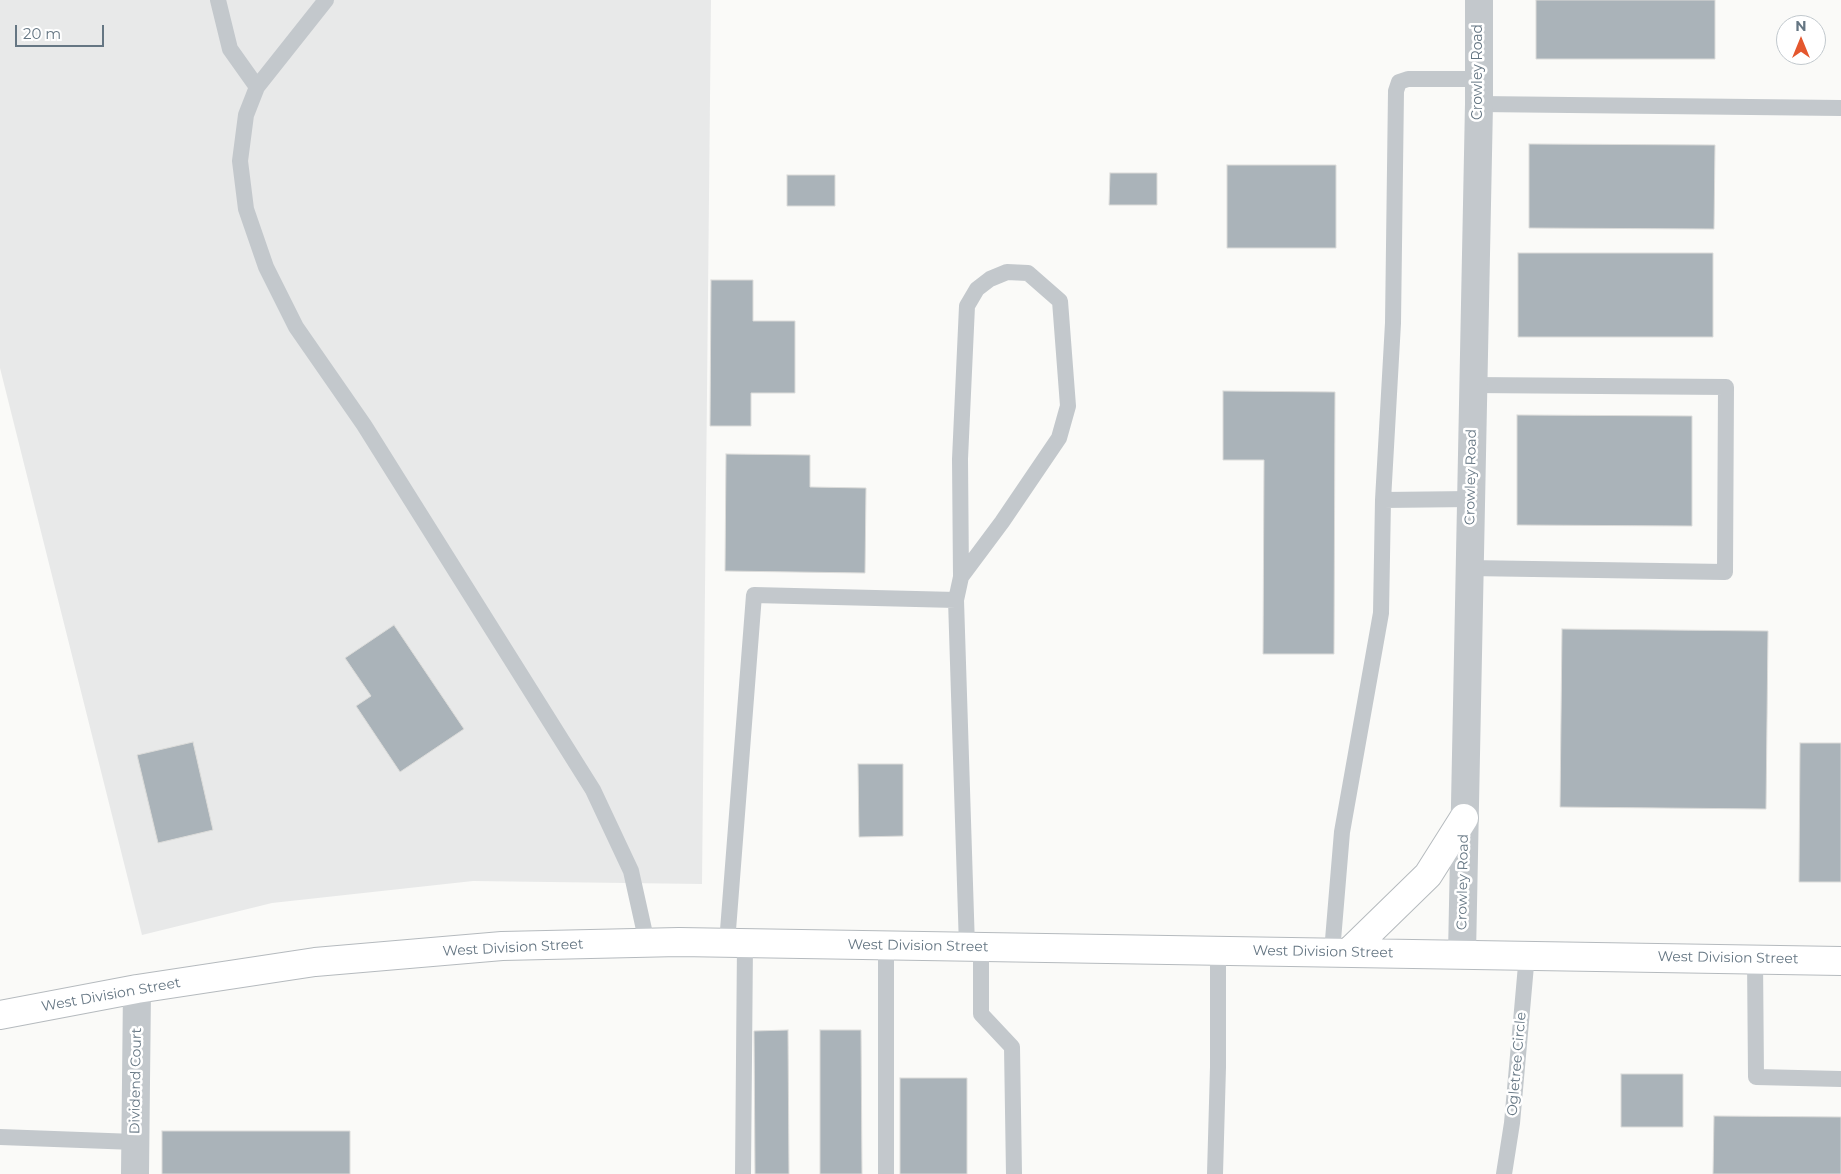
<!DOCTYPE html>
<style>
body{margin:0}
#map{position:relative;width:1841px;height:1174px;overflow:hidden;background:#fafaf8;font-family:Montserrat,sans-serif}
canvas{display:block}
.north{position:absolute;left:1776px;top:15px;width:50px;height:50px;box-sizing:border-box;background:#fff;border:1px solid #c1c8cd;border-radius:50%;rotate:0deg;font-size:14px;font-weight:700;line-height:20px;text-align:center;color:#657683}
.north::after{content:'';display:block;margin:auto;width:18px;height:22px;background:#e4572e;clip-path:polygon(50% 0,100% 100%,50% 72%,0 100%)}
.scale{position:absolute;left:15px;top:25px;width:89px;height:22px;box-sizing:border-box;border:2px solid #657683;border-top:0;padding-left:6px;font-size:15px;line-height:18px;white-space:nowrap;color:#657683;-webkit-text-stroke:4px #fff;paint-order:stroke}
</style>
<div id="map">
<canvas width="1841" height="1174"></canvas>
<div class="north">N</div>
<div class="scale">20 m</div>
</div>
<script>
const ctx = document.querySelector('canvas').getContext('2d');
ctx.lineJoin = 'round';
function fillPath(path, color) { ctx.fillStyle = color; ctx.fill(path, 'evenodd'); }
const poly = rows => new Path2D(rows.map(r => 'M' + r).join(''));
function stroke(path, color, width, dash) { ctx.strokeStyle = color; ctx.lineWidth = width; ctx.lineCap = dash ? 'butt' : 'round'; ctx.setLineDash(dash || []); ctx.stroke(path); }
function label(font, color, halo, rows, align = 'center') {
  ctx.font = font + ' Montserrat,sans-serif'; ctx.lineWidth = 5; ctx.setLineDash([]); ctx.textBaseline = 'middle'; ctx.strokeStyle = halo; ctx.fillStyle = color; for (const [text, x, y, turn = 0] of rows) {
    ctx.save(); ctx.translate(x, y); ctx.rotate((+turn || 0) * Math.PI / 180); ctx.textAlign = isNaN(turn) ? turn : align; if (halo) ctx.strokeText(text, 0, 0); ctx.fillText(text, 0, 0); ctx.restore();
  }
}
const built = poly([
 [0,0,711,0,702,884,473,881,272,903,142,935,0,368]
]);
const building = poly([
 [1536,0,1715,0,1715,59,1536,59,1536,0],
 [1529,144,1715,145,1714,229,1529,228,1529,144],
 [1227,165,1336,165,1336,248,1227,248,1227,165],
 [1110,173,1157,173,1157,205,1109,205,1110,173],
 [787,175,835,175,835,206,787,206,787,175],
 [1518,253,1713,253,1713,337,1518,337,1518,253],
 [711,280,753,280,753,321,795,321,795,393,751,393,751,426,710,426,711,280],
 [1223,391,1335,392,1334,654,1263,654,1264,460,1223,460,1223,391],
 [1517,415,1692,416,1692,526,1517,525,1517,415],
 [726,454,810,455,810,487,866,488,865,573,725,571,726,454],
 [394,625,464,729,400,772,356,706,371,696,345,658,394,625],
 [1562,629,1768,631,1766,809,1560,807,1562,629],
 [193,742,213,830,158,843,137,755,193,742],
 [1800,743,1841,743,1841,882,1799,882,1800,743],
 [858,764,903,764,903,836,859,837,858,764],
 [788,1030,789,1174,755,1174,754,1031,788,1030],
 [820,1030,861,1030,862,1174,820,1174,820,1030],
 [1621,1074,1683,1074,1683,1127,1621,1127,1621,1074],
 [900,1078,967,1078,967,1174,900,1174,900,1078],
 [1714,1116,1841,1117,1841,1174,1713,1174,1714,1116],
 [162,1131,350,1131,350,1174,162,1174,162,1131]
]);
const lane = poly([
 [218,0,230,49,257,87],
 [326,0,257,87,246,115,240,161,246,209,266,267,296,327,364,425,593,790,631,871,647,943],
 [1479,104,1841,108],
 [1383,500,1393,323,1396,91,1399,82,1408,79,1479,79],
 [1469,568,1725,572,1726,387,1473,385],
 [956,600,961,577,1002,522,1059,438,1068,406,1060,301,1028,273,1007,272,990,279,977,289,967,306,960,459,961,577],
 [727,943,754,595,956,600,967,947],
 [886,946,886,1174],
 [981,947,981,1014,1012,1047,1014,1174],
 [1332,952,1342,832,1381,613,1383,500,1471,499],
 [1755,958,1756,1077,1841,1079],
 [0,1137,135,1142],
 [743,1174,745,943],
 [1215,1174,1218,1067,1218,951],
 [1504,1174,1512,1123,1527,954]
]);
const street = poly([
 [1462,954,1479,104,1479,0],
 [135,1174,137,989]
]);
const primary = poly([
 [1349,952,1428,875,1464,818],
 [0,1015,137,989,315,962,502,946,679,942,1841,961]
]);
const streetNames = [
 ["Crowley Road",1478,72,-90],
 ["Crowley Road",1471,477,-89],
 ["Crowley Road",1463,882,-89],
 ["West Division Street",918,946,1],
 ["West Division Street",513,948,-3],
 ["West Division Street",1323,952,1],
 ["West Division Street",1728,958,1],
 ["West Division Street",111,995,-10],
 ["Ogletree Circle",1517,1064,-85],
 ["Dividend Court",136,1081,-89]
];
fillPath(built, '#e8e9e9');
fillPath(building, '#aab3b9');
stroke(building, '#dcdcda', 1);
stroke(primary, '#b5babe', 30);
stroke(lane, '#c3c8cc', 16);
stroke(street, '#c3c8cc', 28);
stroke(primary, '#fff', 28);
label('14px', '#657683', '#fff', streetNames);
</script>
